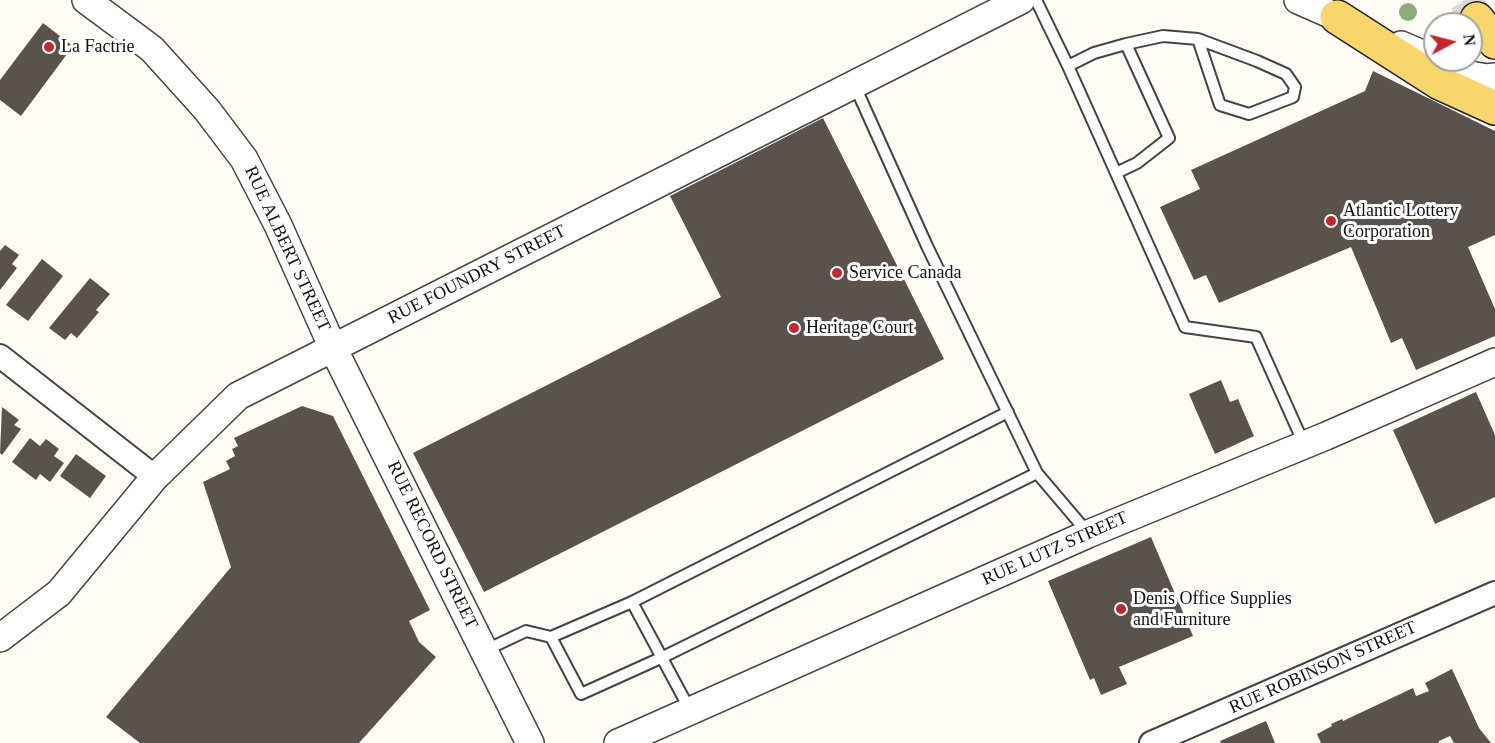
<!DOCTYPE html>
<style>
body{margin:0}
#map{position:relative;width:1495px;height:743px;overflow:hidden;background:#fffdf5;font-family:Georgia,serif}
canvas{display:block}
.north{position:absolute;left:1423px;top:12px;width:60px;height:60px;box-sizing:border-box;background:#fff;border:2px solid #a0a0a0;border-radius:50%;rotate:83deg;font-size:16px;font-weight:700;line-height:24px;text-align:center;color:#111}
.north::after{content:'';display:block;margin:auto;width:21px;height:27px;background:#c4262e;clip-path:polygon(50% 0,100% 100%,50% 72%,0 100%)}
</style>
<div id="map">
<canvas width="1495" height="743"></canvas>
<div class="north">N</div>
</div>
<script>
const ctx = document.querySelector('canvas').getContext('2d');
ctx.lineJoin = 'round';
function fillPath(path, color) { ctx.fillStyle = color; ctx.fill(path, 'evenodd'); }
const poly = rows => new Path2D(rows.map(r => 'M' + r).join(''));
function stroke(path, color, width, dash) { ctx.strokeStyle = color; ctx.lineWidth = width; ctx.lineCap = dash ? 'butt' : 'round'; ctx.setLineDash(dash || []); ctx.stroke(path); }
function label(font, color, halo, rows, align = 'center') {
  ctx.font = font + ' Georgia,serif'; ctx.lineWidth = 6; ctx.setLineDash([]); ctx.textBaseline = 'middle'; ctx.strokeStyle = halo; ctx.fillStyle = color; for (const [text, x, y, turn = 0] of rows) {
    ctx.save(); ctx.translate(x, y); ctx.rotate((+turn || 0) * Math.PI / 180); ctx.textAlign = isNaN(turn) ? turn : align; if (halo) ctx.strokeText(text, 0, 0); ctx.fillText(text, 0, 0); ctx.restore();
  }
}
const building = poly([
 [43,23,73,46,21,116,0,100,0,80],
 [1373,71,1495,131,1495,235,1468,247,1495,309,1495,336,1416,370,1402,338,1391,343,1351,247,1219,303,1206,275,1194,280,1160,207,1200,189,1191,170,1365,91],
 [823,118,944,359,484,592,413,453,721,297,670,196],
 [5,245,19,255,12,264,17,268,0,290,0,251],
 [42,259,63,276,28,321,6,305],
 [90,278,110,294,96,310,99,312,77,338,71,333,65,340,49,328],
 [1221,380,1230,402,1238,399,1254,436,1215,454,1189,394],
 [1476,392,1495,435,1495,497,1435,524,1393,430],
 [302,406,333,416,430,610,409,621,419,642,436,657,359,743,140,743,106,717,231,567,203,482,230,469,226,461,235,456,232,449,238,446,234,438],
 [2,407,19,420,14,425,21,429,2,455,0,453],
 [30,438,40,446,46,439,59,449,54,456,64,463,50,482,40,474,36,480,12,462],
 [76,454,106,476,90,498,60,476],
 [1151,537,1193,636,1119,667,1127,684,1101,695,1094,678,1090,680,1048,581],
 [1452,669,1479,728,1491,743,1454,743,1450,736,1439,741,1439,743,1321,743,1317,734,1332,726,1331,724,1342,719,1343,721,1413,688,1416,696,1429,691,1425,683],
 [1266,721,1275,743,1221,743,1220,741]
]);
const primaryTunnel = poly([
 [1465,0,1477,19]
]);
const service = poly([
 [1036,0,1068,66,1185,327,1256,337,1304,444],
 [1068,66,1094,53,1126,44,1163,36,1198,39,1257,61,1286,74,1295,87,1293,97,1249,114,1220,105,1198,39],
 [854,84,927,246,1037,473,1088,533],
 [1116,173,1137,163,1169,138,1126,44],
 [632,602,690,710],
 [551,637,581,694,663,657,1037,473],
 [484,651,526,631,551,637,632,602,1008,412]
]);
const minor = poly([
 [0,356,155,477],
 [1151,743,1495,593]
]);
const tertiary = poly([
 [86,0,152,49,207,110,244,159,278,225,333,348,530,743],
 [1298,0,1355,25],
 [1401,45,1470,75,1487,78,1495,77],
 [0,638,59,593,155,477,238,396,1021,0],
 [618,743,1088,534,1326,436,1495,362]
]);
const primary = poly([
 [1337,17,1440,83,1495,108],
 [1477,19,1495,42]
]);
const trees = [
 [1408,12]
];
const markers = [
 [49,47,6,"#c4262e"],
 [1331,221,6,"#c4262e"],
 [837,273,6,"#c4262e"],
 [794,328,6,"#c4262e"],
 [1121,609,6,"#c4262e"]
];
const poiNames = [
 ["La Factrie",61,47],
 ["Atlantic Lottery",1343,211],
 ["Corporation",1343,232],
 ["Service Canada",849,273],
 ["Heritage Court",806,328],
 ["Denis Office Supplies",1133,599],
 ["and Furniture",1133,620]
];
const streetNames = [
 ["RUE ALBERT STREET",287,249,65],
 ["RUE FOUNDRY STREET",477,275,-27],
 ["RUE RECORD STREET",432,545,64],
 ["RUE LUTZ STREET",1055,549,-24],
 ["RUE ROBINSON STREET",1323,668,-24]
];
fillPath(building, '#5a524d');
stroke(primaryTunnel, '#dbdad3', 33, [33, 16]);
stroke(service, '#444', 14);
stroke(minor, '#444', 26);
stroke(tertiary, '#444', 30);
stroke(primary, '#222', 36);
stroke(service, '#fff', 10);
stroke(minor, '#fff', 22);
stroke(tertiary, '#fff', 27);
stroke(primary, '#f9d66b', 33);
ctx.fillStyle = '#8dad7f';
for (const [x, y] of trees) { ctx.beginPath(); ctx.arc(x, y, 9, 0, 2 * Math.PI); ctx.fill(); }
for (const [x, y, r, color] of markers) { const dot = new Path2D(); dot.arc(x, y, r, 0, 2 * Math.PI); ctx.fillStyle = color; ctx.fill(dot); stroke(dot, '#fff', 2); }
label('18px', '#111', '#fff', poiNames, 'left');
label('18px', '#111', '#fff', streetNames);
</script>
